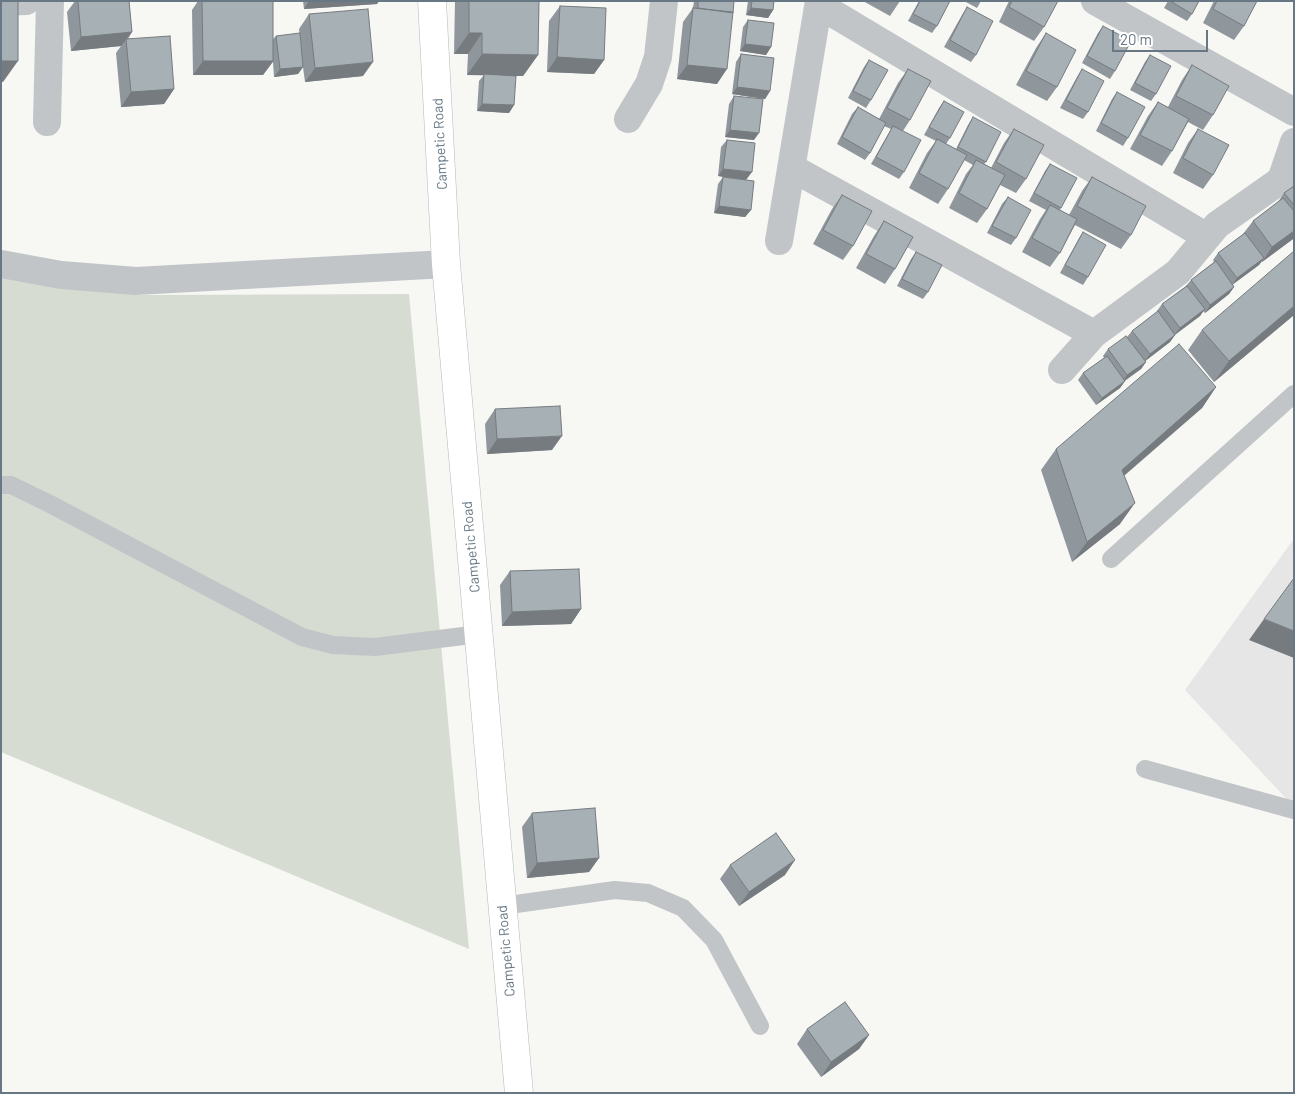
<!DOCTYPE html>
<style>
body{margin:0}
#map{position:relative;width:1295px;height:1094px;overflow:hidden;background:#f7f7f4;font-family:Barlow,sans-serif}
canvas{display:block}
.frame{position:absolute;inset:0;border:2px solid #677884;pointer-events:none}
.scale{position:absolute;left:1112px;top:30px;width:96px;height:22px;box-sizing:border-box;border:2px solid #677884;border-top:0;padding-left:6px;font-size:15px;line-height:18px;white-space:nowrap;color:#677884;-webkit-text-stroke:4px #fff;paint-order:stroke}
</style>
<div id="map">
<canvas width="1295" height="1094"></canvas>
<div class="frame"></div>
<div class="scale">20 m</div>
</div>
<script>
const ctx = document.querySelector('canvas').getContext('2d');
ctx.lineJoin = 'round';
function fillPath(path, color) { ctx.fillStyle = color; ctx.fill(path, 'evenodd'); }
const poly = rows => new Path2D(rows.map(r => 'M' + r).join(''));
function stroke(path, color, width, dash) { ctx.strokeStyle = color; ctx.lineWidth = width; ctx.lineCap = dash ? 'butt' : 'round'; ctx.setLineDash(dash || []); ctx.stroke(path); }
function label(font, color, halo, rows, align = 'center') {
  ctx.font = font + ' Barlow,sans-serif'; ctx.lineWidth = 5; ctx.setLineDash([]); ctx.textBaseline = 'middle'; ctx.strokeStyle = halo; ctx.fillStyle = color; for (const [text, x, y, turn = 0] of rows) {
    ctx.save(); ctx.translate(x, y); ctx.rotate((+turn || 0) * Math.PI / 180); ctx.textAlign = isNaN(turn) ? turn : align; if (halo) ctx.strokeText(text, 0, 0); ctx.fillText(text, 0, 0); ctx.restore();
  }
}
const built = poly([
 [1293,540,1294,540,1294,807,1185,690]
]);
const green = poly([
 [1,269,140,295,409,294,469,949,1,752]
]);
const lane = poly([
 [1,485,11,485,50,504,302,637,333,645,375,647,479,634],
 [1111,559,1294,394],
 [1145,769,1294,810],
 [502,906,615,890,648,893,683,908,714,940,760,1026]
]);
const street = poly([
 [1095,1,1294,112],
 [1,2,26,1],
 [819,5,1207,237],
 [628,119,649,84,658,57,664,1],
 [47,122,50,1],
 [792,168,1094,334],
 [779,241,819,1],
 [1,264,61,275,136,281,446,264],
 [1062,370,1094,334,1178,272,1217,225,1281,180,1294,142]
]);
const secondary = poly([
 [432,1,446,264,519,1093]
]);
const wall = poly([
 [75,1,129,1,132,32,128,39,174,89,164,104,121,107,116,53,121,46,71,51,67,12],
 [198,1,273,1,273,39,276,36,301,46,299,29,309,14,363,76,305,82,303,67,298,74,274,77,273,62,263,75,193,75,192,10],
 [303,1,379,1,377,4,304,9],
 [455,1,539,1,538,55,523,76,506,76,514,105,509,113,477,111,479,81,484,75,467,75,468,54,454,54],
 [694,1,734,1,717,84,677,79,683,22,693,8],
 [748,1,774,1,773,10,768,18,746,15],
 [863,1,900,1,890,16],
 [919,1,950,1,937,26,932,33,908,21],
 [964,1,981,1,977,8],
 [1009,1,1058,1,1044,27,1034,41,999,22],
 [1168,1,1199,1,1192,14,1187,21,1164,8],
 [1214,1,1257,1,1244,26,1234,40,1203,23],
 [560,6,604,60,594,74,547,72,549,21],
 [967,7,976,55,971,62,944,47,962,15],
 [748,20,771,47,766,55,740,51,743,27],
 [1103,26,1115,71,1110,79,1082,63,1098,33],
 [1046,33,1057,87,1047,101,1016,85,1036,48],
 [741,54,770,91,765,99,732,94,736,62],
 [1150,55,1156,94,1151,101,1130,90,1145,62],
 [869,60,871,100,866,108,848,98,864,67],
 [1192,65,1213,115,1203,130,1188,122,1172,151,1162,166,1130,149,1148,116,1158,102,1168,107,1182,80],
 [908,69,910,120,903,131,904,172,899,179,871,164,891,129,884,126,870,153,865,160,837,144,852,114,858,107,879,119,898,83],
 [1082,69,1088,112,1083,119,1060,108,1077,77],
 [1117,92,1128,138,1123,146,1096,131,1112,99],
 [734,96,754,140,725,137,729,104],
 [944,101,950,138,946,144,956,149,968,125,973,117,986,162,984,164,991,168,1004,143,1014,129,1026,179,1016,193,1000,185,987,209,977,223,949,208,966,174,973,165,964,160,948,189,938,204,909,188,927,153,936,141,924,135,939,108],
 [1198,129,1213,175,1203,189,1173,173,1188,143],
 [727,140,746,180,718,176,721,147],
 [1050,164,1061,208,1060,210,1069,215,1082,191,1092,177,1131,235,1121,249,1075,225,1060,253,1050,267,1022,252,1040,219,1046,210,1029,201,1045,171],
 [723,177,751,210,745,217,714,213,718,184],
 [1294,186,1293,239,1262,262,1262,261,1259,265,1233,284,1234,287,1229,294,1205,313,1203,311,1200,316,1175,335,1170,342,1145,361,1146,362,1141,369,1125,381,1120,388,1096,405,1078,380,1083,373,1104,358,1103,356,1108,349,1127,337,1132,331,1157,312,1157,311,1162,304,1186,286,1191,280,1214,262,1213,260,1218,253,1243,234,1253,221,1278,202,1284,193],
 [842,195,853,246,843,260,813,244,832,209],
 [1008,197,1016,238,1011,245,987,233,1002,204],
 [884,221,895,269,885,284,856,268,874,236],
 [1083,232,1088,277,1083,285,1060,273,1078,240],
 [916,252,928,292,923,299,897,286,911,259],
 [1294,315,1214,382,1188,350,1202,330],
 [1216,387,1202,408,1124,476,1120,524,1072,562,1041,470,1056,449],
 [495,409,552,450,487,454,485,424],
 [510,571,581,609,571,624,502,626,500,585],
 [532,813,599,858,589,872,527,878,522,827],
 [730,865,785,875,739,906,720,879],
 [807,1029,869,1035,859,1049,821,1077,797,1044]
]);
const shadedWall = poly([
 [309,1,379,1,377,4,304,9],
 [751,8,773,10,768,18,746,15],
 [132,32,121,46,71,51,81,37],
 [469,33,482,33,468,54,454,54],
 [745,44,771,47,766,55,740,51],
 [482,54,538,55,523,76,467,75],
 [557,57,604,60,594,74,547,72],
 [1,61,18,61,3,82,1,82],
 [203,61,273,61,263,75,193,75],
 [373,62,363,76,305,82,315,68],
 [687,65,727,69,717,84,677,79],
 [303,67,298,74,274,77,280,69],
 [737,87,770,91,765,99,732,94],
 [174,89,164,104,121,107,131,92],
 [482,104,514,105,509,113,477,111],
 [730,130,759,133,754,140,725,137],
 [723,169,752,172,746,180,718,176],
 [719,206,751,210,745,217,714,213],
 [1294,231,1293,239,1262,262,1272,247],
 [1264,258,1259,265,1232,285,1237,278],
 [1234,287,1229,294,1205,313,1210,305],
 [1294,306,1294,315,1214,382,1229,361],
 [1205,309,1200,316,1174,335,1180,328],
 [1175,335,1170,342,1144,362,1150,354],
 [1146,362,1141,369,1122,382,1127,375],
 [1125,381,1120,388,1096,405,1102,398],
 [1216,387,1202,408,1107,490,1122,470],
 [562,436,552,450,487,454,497,439],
 [1135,503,1120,524,1072,562,1087,542],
 [581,609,571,624,502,626,512,612],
 [1264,619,1294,631,1294,658,1249,640],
 [599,858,589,872,527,878,537,863],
 [795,860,785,875,739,906,749,892],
 [869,1035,859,1049,821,1077,831,1062]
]);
const building = poly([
 [1,1,18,1,18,61,1,61,1,1],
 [78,1,129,1,132,32,81,37,78,1],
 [202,1,273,1,273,61,203,61,202,1],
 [469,1,539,1,538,55,482,54,482,33,469,33,469,1],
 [698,1,734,1,733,13,698,8,698,1],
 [752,1,774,1,773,10,751,8,752,1],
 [920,1,950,1,937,26,913,14,920,1],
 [1012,1,1058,1,1044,27,1009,7,1012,1],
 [1170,1,1199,1,1192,14,1170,1],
 [1217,1,1257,1,1244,26,1213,9,1217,1],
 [560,6,606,8,604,60,557,57,560,6],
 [967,7,993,21,976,55,950,40,967,7],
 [693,8,733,12,727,69,687,65,693,8],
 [368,9,373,62,315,68,309,14,368,9],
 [748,20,774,23,771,47,745,44,748,20],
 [1103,26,1131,41,1115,71,1087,56,1103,26],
 [300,33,303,67,280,69,276,36,300,33],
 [1046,33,1076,50,1057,87,1026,71,1046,33],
 [170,36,174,89,131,92,126,39,170,36],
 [741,54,774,58,770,91,737,87,741,54],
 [1150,55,1171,66,1156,94,1135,83,1150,55],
 [869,60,888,70,871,100,853,91,869,60],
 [1192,65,1229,86,1213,115,1176,96,1192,65],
 [908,69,931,81,910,120,887,108,908,69],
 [1082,69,1104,81,1088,112,1066,100,1082,69],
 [484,74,516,76,514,105,482,104,484,74],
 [1117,92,1145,107,1128,138,1101,123,1117,92],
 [734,96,763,99,759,133,730,130,734,96],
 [944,101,964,112,950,138,929,127,944,101],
 [1158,102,1189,119,1172,151,1140,135,1158,102],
 [858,107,886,123,870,153,842,137,858,107],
 [973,117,1001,132,986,162,958,147,973,117],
 [893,126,921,140,904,172,876,157,893,126],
 [1014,129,1044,145,1026,179,996,162,1014,129],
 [1198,129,1229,145,1213,175,1183,158,1198,129],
 [937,139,967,155,948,189,919,173,937,139],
 [727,140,755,143,752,172,723,169,727,140],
 [976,160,1005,175,987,209,959,193,976,160],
 [1050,164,1077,178,1061,208,1034,193,1050,164],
 [723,177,754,181,751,210,719,206,723,177],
 [1092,177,1146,206,1131,235,1077,206,1092,177],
 [1294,186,1294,205,1284,193,1294,186],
 [842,195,872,211,853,246,823,230,842,195],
 [1008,197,1031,210,1016,238,992,226,1008,197],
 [1283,198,1294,211,1294,231,1272,247,1253,221,1283,198],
 [1050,205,1077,219,1060,253,1032,238,1050,205],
 [884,221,913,237,895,269,866,254,884,221],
 [1083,232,1106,245,1088,277,1065,265,1083,232],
 [1245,233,1264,258,1237,278,1218,253,1245,233],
 [1294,251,1294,306,1229,361,1202,330,1294,251],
 [916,252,942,265,928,292,902,279,916,252],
 [1216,261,1234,287,1210,305,1191,280,1216,261],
 [1187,286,1205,309,1180,328,1162,304,1187,286],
 [1158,311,1175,335,1150,354,1132,331,1158,311],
 [1126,336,1146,362,1127,375,1108,349,1126,336],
 [1179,344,1216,387,1122,470,1135,503,1087,542,1056,449,1179,344],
 [1107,356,1125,381,1102,398,1083,373,1107,356],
 [560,406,562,436,497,439,495,409,560,406],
 [579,569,581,609,512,612,510,571,579,569],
 [1294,578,1294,631,1264,619,1294,578],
 [595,808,599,858,537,863,532,813,595,808],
 [776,833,795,860,749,892,730,865,776,833],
 [845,1002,869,1035,831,1062,807,1029,845,1002]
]);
const streetNames = [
 ["Campetic Road",440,144,-93],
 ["Campetic Road",471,547,-95],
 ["Campetic Road",506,951,-95]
];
fillPath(built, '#e5e6e5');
fillPath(green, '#d7dcd3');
stroke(secondary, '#b3b9bd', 29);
stroke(lane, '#c1c5c8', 18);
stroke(street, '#c1c5c8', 28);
stroke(secondary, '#fff', 28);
fillPath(wall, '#90979c');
fillPath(shadedWall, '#757b7f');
fillPath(building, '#a7b0b5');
stroke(building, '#757b7f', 1);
label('14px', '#677884', '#fff', streetNames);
</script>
